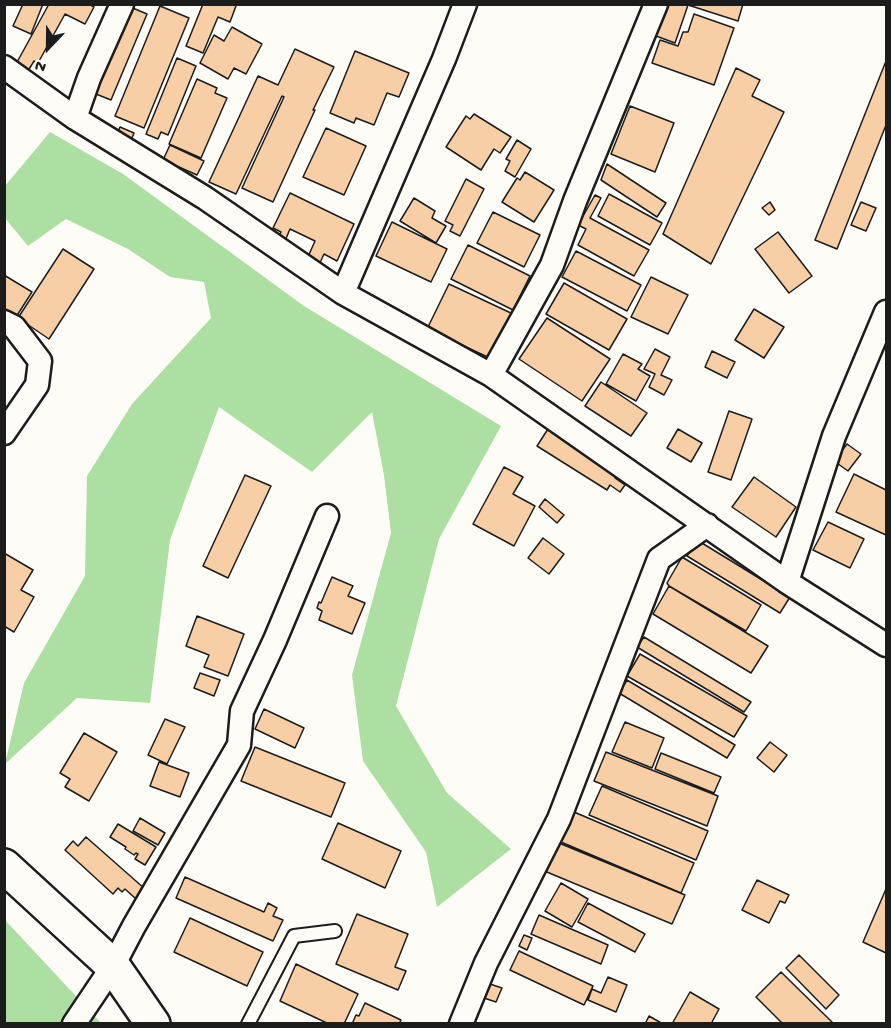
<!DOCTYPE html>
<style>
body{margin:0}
#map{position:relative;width:891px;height:1028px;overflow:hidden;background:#fdfcf7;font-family:"Gochi Hand",sans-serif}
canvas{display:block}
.frame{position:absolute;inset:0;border:6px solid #1c1c1c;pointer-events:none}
.north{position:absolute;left:18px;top:18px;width:60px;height:60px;-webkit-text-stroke:4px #fdfcf7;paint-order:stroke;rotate:202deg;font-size:16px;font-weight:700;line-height:24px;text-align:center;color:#1c1c1c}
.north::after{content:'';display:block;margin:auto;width:21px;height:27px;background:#1c1c1c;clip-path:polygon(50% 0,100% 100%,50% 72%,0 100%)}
</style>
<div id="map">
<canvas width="891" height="1028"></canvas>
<div class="frame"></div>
<div class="north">N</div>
</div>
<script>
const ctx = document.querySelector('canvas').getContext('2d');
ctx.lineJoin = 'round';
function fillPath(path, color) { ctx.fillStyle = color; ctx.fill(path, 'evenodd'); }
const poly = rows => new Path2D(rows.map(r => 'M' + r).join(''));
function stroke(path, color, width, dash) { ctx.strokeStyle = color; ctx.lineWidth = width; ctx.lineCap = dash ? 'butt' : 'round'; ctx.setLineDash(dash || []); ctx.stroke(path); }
const green = poly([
 [50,132,123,174,304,306,501,426,439,539,396,706,447,793,511,849,437,907,426,852,363,761,352,675,391,533,384,475,372,412,312,472,219,407,170,540,150,703,77,698,5,764,24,683,85,576,87,476,132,404,211,318,204,282,170,277,128,249,66,219,28,246,5,218,5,186],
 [5,920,101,1023,5,1023]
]);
const building = poly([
 [23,4,43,4,31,34,13,26,23,4],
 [49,4,89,4,94,7,85,24,65,14,38,63,34,61,28,71,16,64,49,4],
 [203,4,232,4,236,6,230,22,218,17,203,53,186,46,203,4],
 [666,4,743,4,738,21,688,5,675,43,656,36,666,4],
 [128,6,147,14,111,100,91,92,128,6],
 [160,6,189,18,144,128,115,116,160,6],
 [694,14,734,28,714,85,652,63,660,40,678,46,683,32,688,32,694,14],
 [232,27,262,44,246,74,234,68,228,79,200,63,214,35,224,41,232,27],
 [295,49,334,67,313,110,315,110,273,202,242,188,284,97,282,96,236,194,209,182,258,76,278,85,295,49],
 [355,51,409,73,399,97,387,93,374,125,356,118,354,123,330,113,355,51],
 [177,58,196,66,168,135,161,132,158,139,146,134,177,58],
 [886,61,886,125,837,249,815,240,886,61],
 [736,68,760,80,752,96,784,112,711,264,663,234,736,68],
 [197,79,217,88,215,93,227,98,201,158,169,144,197,79],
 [630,106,674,123,655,172,611,154,630,106],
 [474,114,511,137,500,153,494,149,481,170,446,147,466,116,470,119,474,114],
 [120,127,134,133,129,145,115,139,120,127],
 [326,128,366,146,344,195,303,177,326,128],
 [517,140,531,149,515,177,505,171,510,161,506,159,517,140],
 [170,145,204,161,197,175,163,160,170,145],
 [607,164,666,203,657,217,601,180,607,164],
 [525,172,554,190,534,222,502,202,517,178,520,180,525,172],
 [466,179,484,189,460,236,450,231,453,225,445,221,466,179],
 [290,193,354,224,337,261,324,254,319,265,307,259,315,241,290,229,285,241,278,238,281,232,273,228,290,193],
 [609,194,662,223,650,245,598,216,609,194],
 [595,195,601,198,590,218,649,250,634,276,578,245,586,229,578,225,595,195],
 [414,198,435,211,432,218,446,226,436,243,400,221,414,198],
 [770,202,775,210,769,215,762,208,770,202],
 [861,202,876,208,866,231,851,225,861,202],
 [493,212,540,235,524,267,477,243,493,212],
 [392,222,447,249,431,282,376,256,392,222],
 [778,232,812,276,789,293,755,249,778,232],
 [468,245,530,276,513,310,451,279,468,245],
 [63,249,94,269,49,339,18,318,63,249],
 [576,251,641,285,627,311,562,277,576,251],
 [4,275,32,292,16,317,4,310,4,275],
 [651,277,688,295,668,334,631,317,651,277],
 [564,283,627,319,609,350,546,314,564,283],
 [449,284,513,314,492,359,427,329,449,284],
 [754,309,784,327,764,358,735,340,754,309],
 [547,318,610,359,582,401,519,359,547,318],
 [655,349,670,357,661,375,672,380,664,395,649,387,655,374,644,369,655,349],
 [712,351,735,362,727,378,705,367,712,351],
 [623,354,642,364,638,369,650,376,636,401,606,384,623,354],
 [601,382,647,413,631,436,585,406,601,382],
 [729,411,752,419,731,480,708,472,729,411],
 [548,429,618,473,615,478,625,485,620,492,610,485,607,490,537,446,548,429],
 [678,429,702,443,691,462,667,448,678,429],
 [847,444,861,454,848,471,834,461,847,444],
 [504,467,523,477,513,494,535,506,514,546,473,524,504,467],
 [854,474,886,490,886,535,836,512,854,474],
 [245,475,271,486,228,578,203,566,245,475],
 [754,477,796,507,776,537,732,507,754,477],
 [545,499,564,515,557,523,539,507,545,499],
 [828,522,864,539,850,568,813,550,828,522],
 [543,538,564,554,549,574,528,558,543,538],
 [697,540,790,597,780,613,687,556,697,540],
 [4,553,33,570,21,590,34,597,14,632,4,626,4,553],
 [682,557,761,605,746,631,669,586,667,583,682,557],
 [332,577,353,586,348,596,365,603,352,634,319,620,322,611,317,608,319,602,321,603,332,577],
 [669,586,768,646,751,673,653,614,669,586],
 [197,616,244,634,228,676,204,667,209,655,186,646,197,616],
 [644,637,751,702,744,712,637,647,644,637],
 [640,654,747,716,734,737,627,676,640,654],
 [200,673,220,680,214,696,194,688,200,673],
 [627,680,735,745,727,758,619,693,627,680],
 [264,709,304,728,295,748,255,729,264,709],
 [165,719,185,727,167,764,148,755,165,719],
 [625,722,664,738,652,768,612,752,625,722],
 [84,733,117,752,89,801,65,787,70,779,60,773,84,733],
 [770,742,787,755,774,772,757,758,770,742],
 [255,747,345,783,331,817,241,781,255,747],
 [606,752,718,796,707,826,594,781,606,752],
 [661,753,721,777,714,793,655,769,661,753],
 [159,762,189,773,180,797,150,786,159,762],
 [602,786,708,831,696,860,589,815,602,786],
 [574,812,694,863,681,893,561,842,574,812],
 [140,818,165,833,158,845,133,831,140,818],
 [338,823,401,851,385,888,322,859,338,823],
 [118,824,156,847,145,865,135,859,138,854,136,853,134,855,125,849,126,847,110,837,118,824],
 [86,837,145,889,136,899,125,889,122,892,118,888,113,894,65,850,73,841,78,846,86,837],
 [554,841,685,895,672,924,542,870,554,841],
 [185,877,264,912,268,903,277,908,273,916,283,920,273,941,176,898,185,877],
 [757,880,789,895,785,903,780,901,769,923,742,910,757,880],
 [561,883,588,899,572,927,545,911,561,883],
 [886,889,886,953,863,942,886,889],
 [588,903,645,934,635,952,578,922,588,903],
 [357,914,408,934,395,967,406,971,398,990,336,964,357,914],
 [539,915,608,945,601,964,531,934,539,915],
 [190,918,263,952,247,986,174,952,190,918],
 [524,935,532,938,527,950,519,946,524,935],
 [519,951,593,986,584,1005,510,970,519,951],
 [799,955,839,995,826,1009,786,968,799,955],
 [296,964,358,994,344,1024,329,1024,280,1001,296,964],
 [781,972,834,1024,783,1024,756,997,781,972],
 [608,977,627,985,616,1012,588,1000,592,989,601,993,608,977],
 [490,984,502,988,496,1002,484,998,490,984],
 [690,992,719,1009,711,1024,672,1024,690,992],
 [365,1003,401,1020,399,1024,352,1024,356,1015,359,1016,365,1003],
 [649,1016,663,1024,645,1024,649,1016]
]);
const lane = poly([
 [248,1024,294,936,335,931]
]);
const street = poly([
 [4,67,75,118,205,198,343,293,491,375,787,582,886,645],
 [75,118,89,78,122,4],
 [343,293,444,59,465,4],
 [4,322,14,327,40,361,37,385,4,433],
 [491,375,552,265,575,201,656,4],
 [787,582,834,436,886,312],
 [74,1024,113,966,134,926,239,745,242,711,275,640,327,516],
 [461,1024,486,963,559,819,659,559,707,525]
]);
const secondary = poly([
 [4,866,113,966,153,1024]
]);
fillPath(green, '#acdfa1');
fillPath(building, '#f8cea7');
stroke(building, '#1c1c1c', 1.5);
stroke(lane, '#1c1c1c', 16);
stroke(street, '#1c1c1c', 27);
stroke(secondary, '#1c1c1c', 38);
stroke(lane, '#fdfcf7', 12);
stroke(street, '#fdfcf7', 22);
stroke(secondary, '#fdfcf7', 33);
</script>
